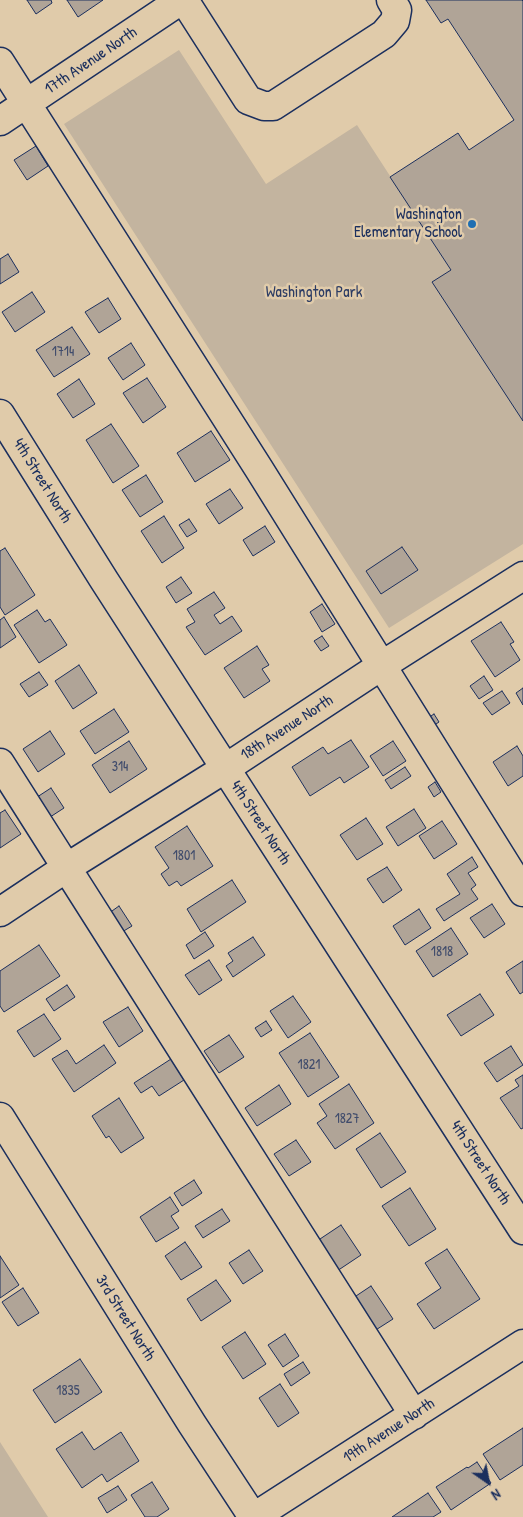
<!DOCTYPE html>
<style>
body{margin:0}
#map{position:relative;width:523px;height:1517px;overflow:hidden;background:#e0cbaa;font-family:"Patrick Hand",sans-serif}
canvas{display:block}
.north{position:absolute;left:463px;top:1457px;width:50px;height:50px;-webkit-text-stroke:4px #e0cbaa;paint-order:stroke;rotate:147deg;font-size:14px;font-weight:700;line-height:20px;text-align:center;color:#1b2f5e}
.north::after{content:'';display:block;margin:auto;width:18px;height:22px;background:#1b2f5e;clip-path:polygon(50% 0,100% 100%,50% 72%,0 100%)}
</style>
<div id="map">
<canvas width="523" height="1517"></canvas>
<div class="north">N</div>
</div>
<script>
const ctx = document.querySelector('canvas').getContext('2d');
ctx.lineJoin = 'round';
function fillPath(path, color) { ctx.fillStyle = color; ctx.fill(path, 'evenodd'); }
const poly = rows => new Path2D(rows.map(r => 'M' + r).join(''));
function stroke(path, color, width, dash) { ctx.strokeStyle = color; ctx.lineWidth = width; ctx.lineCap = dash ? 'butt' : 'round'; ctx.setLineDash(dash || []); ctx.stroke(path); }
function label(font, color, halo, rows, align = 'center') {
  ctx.font = font + ' "Patrick Hand",sans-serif'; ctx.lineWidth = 5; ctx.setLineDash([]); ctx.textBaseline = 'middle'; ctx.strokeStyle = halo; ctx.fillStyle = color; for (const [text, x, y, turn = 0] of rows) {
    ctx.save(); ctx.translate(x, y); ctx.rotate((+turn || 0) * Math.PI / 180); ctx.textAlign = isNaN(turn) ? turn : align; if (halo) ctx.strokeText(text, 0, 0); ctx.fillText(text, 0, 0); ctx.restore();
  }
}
const green = poly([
 [179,50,266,184,357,125,451,270,433,282,523,420,523,544,389,628,64,124],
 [0,1442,48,1517,0,1517]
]);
const building = poly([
 [27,0,51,0,52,3,36,14,27,0],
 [67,0,103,0,78,17,67,0],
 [426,0,522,0,523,1,523,421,432,282,451,270,390,177,458,133,469,150,514,120,448,19,441,23,426,0],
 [36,146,48,166,27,180,14,160,36,146],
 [8,254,19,272,0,284,0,259,8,254],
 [32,292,45,312,15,332,2,312,32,292],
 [108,298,121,319,99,333,85,312,108,298],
 [72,327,90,354,54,377,36,350,72,327],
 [131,343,145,365,123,380,108,358,131,343],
 [147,378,166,407,143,423,123,393,147,378],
 [79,379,95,404,73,418,57,394,79,379],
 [111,424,139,466,113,483,86,440,111,424],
 [211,431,230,460,195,482,177,453,211,431],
 [146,475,163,502,140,517,122,490,146,475],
 [230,489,243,508,219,524,206,504,230,489],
 [164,516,184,548,162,563,141,531,164,516],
 [189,519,197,531,187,537,179,525,189,519],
 [265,526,275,542,253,556,243,540,265,526],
 [402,547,418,570,381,594,366,571,402,547],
 [5,548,35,595,5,615,0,607,0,551,5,548],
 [181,577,192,593,176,603,166,587,181,577],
 [214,592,225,608,214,615,220,624,232,616,242,631,205,655,186,627,195,622,187,609,214,592],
 [322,604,335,624,322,632,310,612,322,604],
 [37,610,45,622,50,619,67,645,39,663,14,625,37,610],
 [4,617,16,637,0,648,0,620,4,617],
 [501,622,514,642,510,644,520,660,495,677,471,641,501,622],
 [322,636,329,646,321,651,314,641,322,636],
 [257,646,269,665,262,669,270,681,244,698,224,668,257,646],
 [79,665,97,693,73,709,55,681,79,665],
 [39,672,48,685,29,697,20,684,39,672],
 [484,676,493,690,479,699,470,686,484,676],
 [523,688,523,705,516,693,523,688],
 [502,691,510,703,492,715,483,703,502,691],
 [114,709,129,732,95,754,80,731,114,709],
 [434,714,439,722,430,728,425,720,434,714],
 [50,731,65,754,38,772,23,749,50,731],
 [351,740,369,767,344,783,340,777,310,796,292,767,323,747,328,754,351,740],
 [129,741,147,769,110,793,92,765,129,741],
 [393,741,406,761,383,776,370,756,393,741],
 [517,746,523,756,523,776,508,786,493,762,517,746],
 [405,767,411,776,391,789,385,780,405,767],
 [435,782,441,792,434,797,428,787,435,782],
 [51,788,64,808,44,821,31,801,51,788],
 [414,809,426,828,398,846,386,827,414,809],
 [5,810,21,834,0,848,0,813,5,810],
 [366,818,383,844,357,860,340,835,366,818],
 [442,821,457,844,434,859,419,836,442,821],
 [187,826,213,866,181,886,177,881,169,886,161,874,169,868,155,847,187,826],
 [472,857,478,867,468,873,476,885,471,889,478,899,444,921,436,909,460,894,447,874,472,857],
 [387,867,402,890,383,903,367,879,387,867],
 [232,880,246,902,201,932,187,909,232,880],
 [492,904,505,924,484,938,470,918,492,904],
 [119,906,132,926,117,935,105,916,119,906],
 [419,909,431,928,405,945,393,926,419,909],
 [451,928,468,954,433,977,416,951,451,928],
 [205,932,214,946,194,959,186,945,205,932],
 [253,937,265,955,233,977,226,966,233,961,228,953,253,937],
 [39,945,60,976,4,1012,0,1006,0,971,39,945],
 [209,960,222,980,199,995,185,975,209,960],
 [523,961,523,992,520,994,506,972,523,961],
 [67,985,75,997,54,1011,46,999,67,985],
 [480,994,494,1015,461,1036,447,1015,480,994],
 [293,996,311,1022,288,1038,270,1011,293,996],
 [128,1007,143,1031,119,1047,103,1022,128,1007],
 [44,1014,61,1039,34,1057,17,1031,44,1014],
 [266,1021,272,1030,261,1037,255,1028,266,1021],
 [310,1033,339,1077,308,1097,279,1053,310,1033],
 [229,1035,244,1057,219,1073,204,1051,229,1035],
 [104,1045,116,1063,74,1092,52,1059,67,1050,76,1064,104,1045],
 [511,1046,523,1065,497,1082,484,1063,511,1046],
 [171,1059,184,1080,159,1096,152,1086,141,1093,134,1083,171,1059],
 [523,1075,523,1128,521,1129,500,1098,519,1086,515,1080,523,1075],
 [349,1084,374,1123,335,1149,317,1123,327,1116,319,1104,349,1084],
 [279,1085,291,1104,257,1126,245,1108,279,1085],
 [119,1098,144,1138,121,1153,109,1136,106,1138,92,1116,119,1098],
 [380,1133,406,1172,381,1188,356,1149,380,1133],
 [296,1140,311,1162,289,1176,274,1154,296,1140],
 [194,1180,202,1193,182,1206,174,1193,194,1180],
 [410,1188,436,1229,409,1246,382,1206,410,1188],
 [170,1197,179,1211,171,1216,179,1228,156,1242,140,1217,170,1197],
 [222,1209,230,1221,203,1238,195,1226,222,1209],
 [341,1225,361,1255,337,1271,317,1241,341,1225],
 [185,1242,202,1267,181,1280,165,1256,185,1242],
 [447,1249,480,1299,434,1329,417,1304,441,1288,425,1263,447,1249],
 [249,1250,263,1271,243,1284,229,1263,249,1250],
 [0,1256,19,1285,0,1298,0,1256],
 [216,1280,231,1301,201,1321,187,1299,216,1280],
 [371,1286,393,1319,371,1333,350,1300,371,1286],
 [23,1288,39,1313,18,1326,2,1302,23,1288],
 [245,1332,266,1364,243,1379,222,1347,245,1332],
 [285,1334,299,1356,283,1367,268,1345,285,1334],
 [80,1359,102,1392,55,1423,33,1390,80,1359],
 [303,1362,310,1373,291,1386,284,1374,303,1362],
 [280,1384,299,1413,278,1427,259,1398,280,1384],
 [523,1428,523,1465,500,1480,483,1454,523,1428],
 [82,1432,94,1450,121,1432,139,1461,107,1482,102,1474,82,1488,56,1449,82,1432],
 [477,1462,491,1483,451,1510,436,1487,467,1467,468,1468,477,1462],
 [152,1482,169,1509,157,1517,145,1517,131,1495,152,1482],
 [118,1486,127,1500,107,1513,98,1498,118,1486],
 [428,1493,441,1512,433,1517,392,1517,428,1493]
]);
const minor = poly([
 [184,0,248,100,264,106,273,106,384,34,395,21,397,10,391,0],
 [0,62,259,469,523,892],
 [0,121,181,0],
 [0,414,104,580,523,1230],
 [0,763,414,1415],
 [0,912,66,868,226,768,381,666,523,576],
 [0,1117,192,1424,253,1517],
 [254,1517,523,1344]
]);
const markers = [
 [472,224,5,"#1f6fb2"]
];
const numberNames = [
 ["1714",63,352],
 ["314",120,767],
 ["1801",184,856],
 ["1818",442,952],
 ["1821",309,1065],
 ["1827",347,1119],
 ["1835",68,1391]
];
const streetNames = [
 ["17th Avenue North",91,61,-34],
 ["4th Street North",42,481,58],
 ["18th Avenue North",287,728,-33],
 ["4th Street North",260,823,57],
 ["4th Street North",480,1163,57],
 ["3rd Street North",125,1318,58],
 ["19th Avenue North",389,1431,-33]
];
const poiNames = [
 ["Washington",462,215],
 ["Elementary School",462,233]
];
const parkNames = [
 ["Washington Park",314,293]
];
fillPath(green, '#c3b49f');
fillPath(building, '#b0a497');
stroke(building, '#1b2f5e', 1);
stroke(minor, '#1b2f5e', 31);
stroke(minor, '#e0cbaa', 28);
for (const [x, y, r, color] of markers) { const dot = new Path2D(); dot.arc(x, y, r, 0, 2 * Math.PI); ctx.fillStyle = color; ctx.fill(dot); stroke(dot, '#e0cbaa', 2); }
label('14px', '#404c6c', null, numberNames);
label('16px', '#1b2f5e', '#e0cbaa', streetNames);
label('16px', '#1b2f5e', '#e0cbaa', poiNames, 'right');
label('16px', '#2c3c64', '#e0cbaa', parkNames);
</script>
